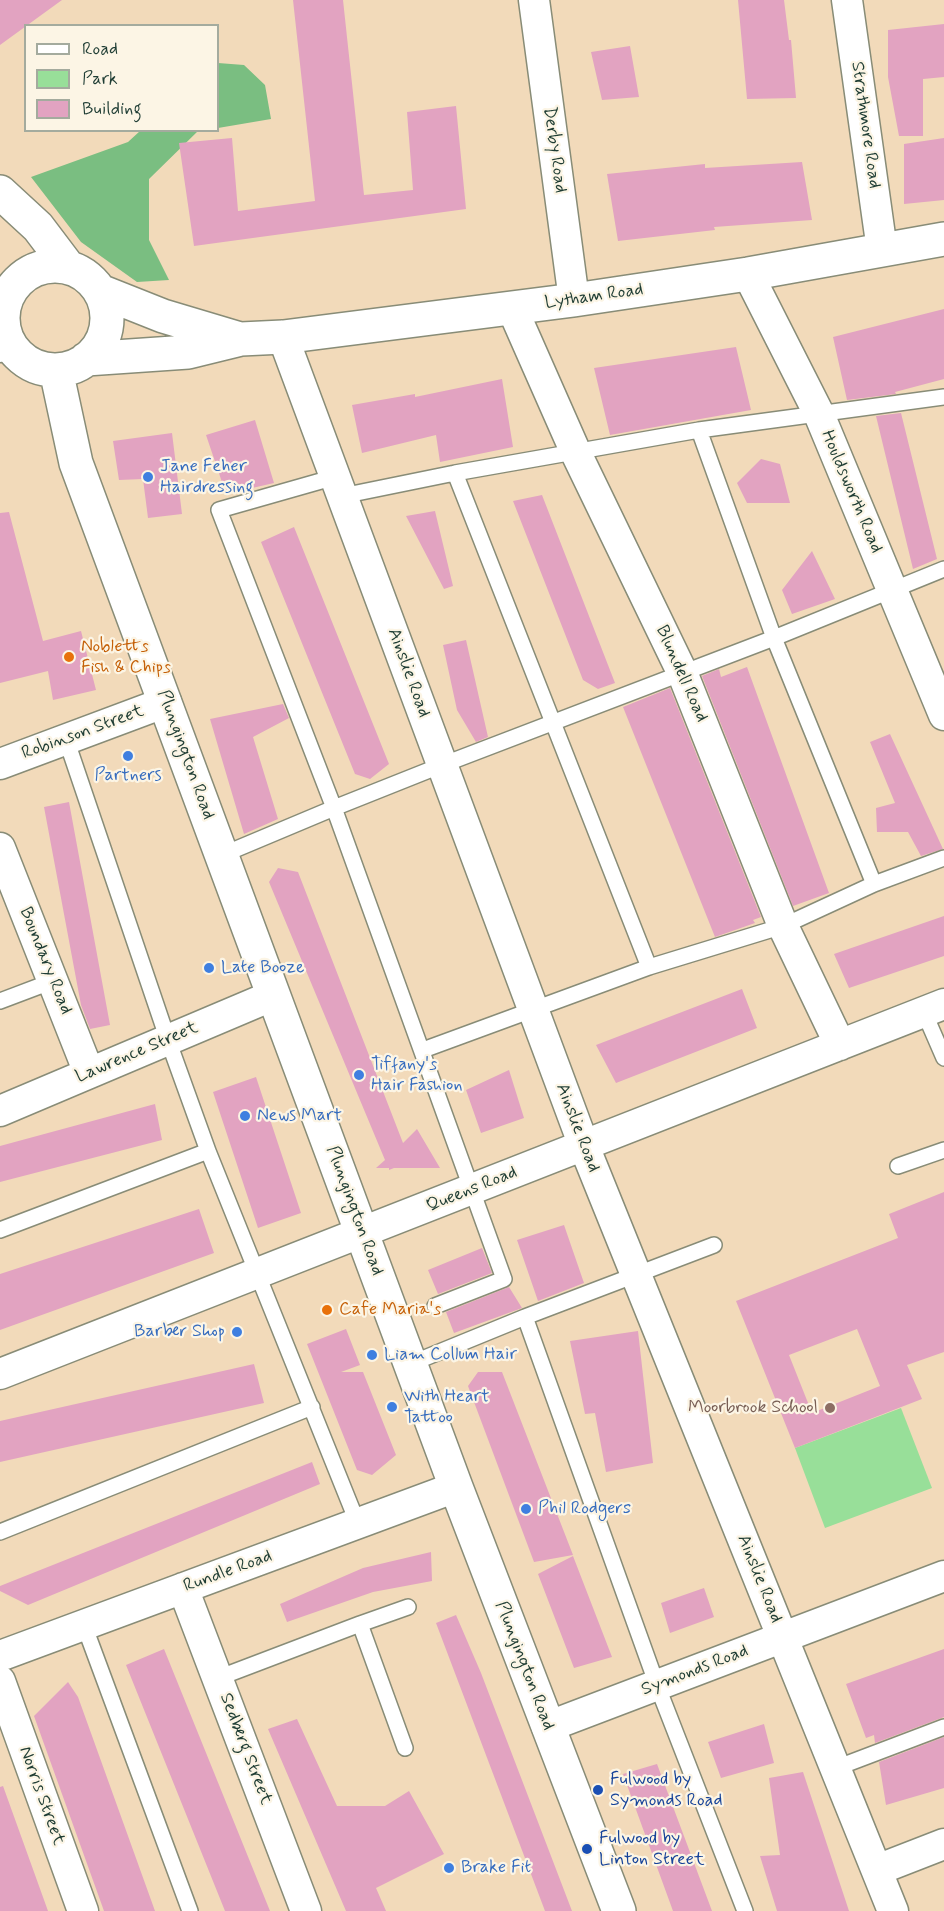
<!DOCTYPE html>
<style>
body{margin:0}
#map{position:relative;width:944px;height:1911px;overflow:hidden;background:#f2daba;font-family:Mynerve,sans-serif}
canvas{display:block}
.legend{position:absolute;left:24px;top:24px;width:195px;height:108px;box-sizing:border-box;background:#fcf5e5;border:2px solid #a4ab9e;margin:0;padding:8px 10px;list-style:none;font-size:18px;color:#1f3d34}
.legend li{display:flex;align-items:center;gap:12px;height:30px}
.legend b{width:30px;border:2px solid #a4ab9e}
</style>
<div id="map">
<canvas width="944" height="1911"></canvas>
<ul class="legend">
<li><b style="height:8px;background:#fff"></b>Road</li>
<li><b style="height:16px;background:#98df99"></b>Park</li>
<li><b style="height:16px;background:#e2a3c1"></b>Building</li>
</ul>
</div>
<script>
const ctx = document.querySelector('canvas').getContext('2d');
ctx.lineJoin = 'round';
function fillPath(path, color) { ctx.fillStyle = color; ctx.fill(path, 'evenodd'); }
const poly = rows => new Path2D(rows.map(r => 'M' + r).join(''));
function stroke(path, color, width, dash) { ctx.strokeStyle = color; ctx.lineWidth = width; ctx.lineCap = dash ? 'butt' : 'round'; ctx.setLineDash(dash || []); ctx.stroke(path); }
function label(font, color, halo, rows, align = 'center') {
  ctx.font = font + ' Mynerve,sans-serif'; ctx.lineWidth = 4.5; ctx.setLineDash([]); ctx.textBaseline = 'middle'; ctx.strokeStyle = halo; ctx.fillStyle = color; for (const [text, x, y, turn = 0] of rows) {
    ctx.save(); ctx.translate(x, y); ctx.rotate((+turn || 0) * Math.PI / 180); ctx.textAlign = isNaN(turn) ? turn : align; if (halo) ctx.strokeText(text, 0, 0); ctx.fillText(text, 0, 0); ctx.restore();
  }
}
const green = poly([
 [901,1408,932,1488,825,1528,795,1448]
]);
const forest = poly([
 [218,63,244,65,265,85,271,119,218,128],
 [140,131,198,131,149,179,149,240,169,280,137,282,81,242,31,177,128,142]
]);
const building = poly([
 [0,0,62,0,0,45],
 [293,0,343,0,364,195,413,190,407,112,456,106,466,209,194,246,179,143,232,138,238,211,315,201],
 [738,0,784,0,789,40,791,40,796,98,747,99],
 [944,24,944,77,923,79,923,136,899,136,888,77,888,30],
 [630,46,639,97,602,100,591,52],
 [944,138,944,200,904,204,904,144],
 [802,162,812,220,714,227,715,230,618,241,607,174,705,164,705,168],
 [944,309,944,379,895,392,896,394,847,400,833,337],
 [736,347,751,410,610,435,594,368],
 [502,379,513,447,440,462,436,435,362,453,352,405,415,394,415,397],
 [901,413,937,559,913,569,876,416],
 [255,420,274,483,226,494,206,435],
 [172,433,182,514,148,518,143,479,119,480,113,441],
 [761,459,780,464,790,503,747,503,737,483],
 [542,495,615,683,598,689,583,680,513,501],
 [435,511,453,586,444,589,406,516],
 [9,512,43,641,81,631,96,690,53,700,48,671,0,683,0,513],
 [294,527,389,764,370,779,355,774,261,542],
 [812,551,835,599,792,614,782,590],
 [466,640,488,737,476,742,457,710,443,645],
 [747,667,829,893,793,906,702,676,719,669,721,677],
 [670,688,761,917,753,920,755,923,715,937,623,707],
 [283,704,289,718,253,737,278,819,244,834,210,719],
 [890,734,943,849,921,856,908,832,877,832,876,808,895,803,870,742],
 [69,802,110,1025,90,1029,81,1005,44,807],
 [278,868,298,872,403,1143,417,1129,440,1168,394,1168,389,1170,389,1168,376,1168,385,1160,269,882],
 [944,916,944,956,849,988,834,954],
 [742,989,757,1028,616,1083,596,1045],
 [509,1070,524,1118,481,1133,466,1090],
 [256,1077,301,1213,258,1228,213,1092],
 [155,1104,162,1140,0,1182,0,1146],
 [944,1192,944,1352,907,1365,922,1399,795,1448,736,1301,898,1238,889,1214],
 [857,1329,880,1386,812,1413,789,1355],
 [199,1209,214,1253,0,1330,0,1274],
 [564,1225,584,1283,538,1301,517,1240],
 [482,1248,492,1273,438,1294,428,1270],
 [509,1287,522,1308,454,1333,446,1312],
 [346,1329,360,1365,341,1372,363,1372,396,1455,372,1475,357,1470,307,1344],
 [638,1331,653,1463,606,1472,595,1413,585,1414,570,1341],
 [254,1364,264,1403,0,1462,0,1421],
 [478,1372,502,1372,573,1555,534,1562,468,1386],
 [312,1462,320,1484,28,1605,0,1591,0,1586],
 [431,1552,432,1581,373,1592,287,1622,280,1604,363,1568],
 [573,1556,612,1657,574,1668,538,1574],
 [704,1588,714,1617,670,1633,661,1603],
 [456,1615,481,1673,572,1911,545,1911,436,1623],
 [164,1649,270,1911,225,1911,126,1665],
 [944,1649,944,1717,875,1743,874,1735,866,1738,846,1684],
 [68,1682,78,1697,155,1911,104,1911,34,1716],
 [297,1719,337,1806,385,1806,409,1791,444,1854,376,1888,386,1911,346,1911,268,1729],
 [764,1724,774,1763,721,1778,708,1742],
 [944,1737,944,1788,886,1805,879,1762],
 [657,1764,712,1911,673,1911,623,1774],
 [803,1772,849,1911,777,1911,760,1856,780,1855,769,1778],
 [3,1786,48,1911,0,1911,0,1787]
]);
const service = poly([
 [699,430,774,638,874,884],
 [455,473,649,967],
 [335,477,219,510,334,808,504,1279,435,1306],
 [342,496,455,473,699,430,944,397],
 [66,739,168,1040,208,1151,358,1524],
 [222,855,334,808,442,765,774,638,944,569],
 [0,1001,53,981],
 [924,1012,944,1058],
 [423,1050,649,967,783,926,874,884,944,858],
 [898,1166,944,1150],
 [0,1230,208,1151],
 [525,1317,657,1685,745,1911],
 [410,1364,525,1317,714,1245],
 [0,1532,312,1407],
 [360,1624,408,1607],
 [84,1625,190,1911],
 [218,1678,360,1624,405,1748],
 [836,1768,944,1727]
]);
const minor = poly([
 [534,0,574,300],
 [847,0,882,250],
 [748,274,819,414,944,715],
 [512,308,576,453,682,672,783,926,840,1045],
 [283,337,584,1146,893,1911],
 [0,347,8,339],
 [0,764,166,702],
 [0,848,89,1073],
 [0,1111,274,995],
 [0,1374,944,1004],
 [183,1588,306,1911],
 [0,1656,456,1487],
 [0,1681,83,1911],
 [547,1727,944,1576],
 [877,1870,944,1844]
]);
const tertiary = poly([
 [0,192,38,227,69,268],
 '3 318a52 52 0 1 1 104 0a52 52 0 1 1-104 0Z',
 [100,291,163,316,240,339],
 [86,359,188,352,241,339,283,337,574,300,748,274,944,239],
 [56,370,76,463,456,1487,619,1911]
]);
const markers = [
 [148,477,6,"#3f7fe0"],
 [69,657,6,"#e8710a"],
 [128,756,6,"#3f7fe0"],
 [209,968,6,"#3f7fe0"],
 [359,1075,6,"#3f7fe0"],
 [245,1116,6,"#3f7fe0"],
 [327,1310,6,"#e8710a"],
 [237,1332,6,"#3f7fe0"],
 [372,1355,6,"#3f7fe0"],
 [392,1407,6,"#3f7fe0"],
 [830,1408,6,"#8d6e63"],
 [526,1509,6,"#3f7fe0"],
 [598,1790,6,"#1a4fb4"],
 [587,1849,6,"#1a4fb4"],
 [449,1868,6,"#3f7fe0"]
];
const streetNames = [
 ["Strathmore Road",865,125,82],
 ["Derby Road",554,150,82],
 ["Lytham Road",594,297,-8],
 ["Houldsworth Road",851,492,67],
 ["Ainslie Road",408,673,70],
 ["Blundell Road",681,674,66],
 ["Robinson Street",83,733,-20],
 ["Plungington Road",185,755,70],
 ["Boundary Road",45,961,68],
 ["Lawrence Street",137,1053,-23],
 ["Ainslie Road",577,1128,69],
 ["Queens Road",472,1190,-22],
 ["Plungington Road",354,1211,70],
 ["Rundle Road",228,1572,-20],
 ["Ainslie Road",759,1579,68],
 ["Plungington Road",524,1666,69],
 ["Symonds Road",695,1671,-21],
 ["Sedberg Street",245,1749,69],
 ["Norris Street",41,1796,70]
];
const shopNames = [
 ["Jane Feher",160,467],
 ["Hairdressing",160,488],
 ["Partners",128,776,"center"],
 ["Late Booze",221,968],
 ["Tiffany's",371,1065],
 ["Hair Fashion",371,1086],
 ["News Mart",257,1116],
 ["Barber Shop",225,1332,"right"],
 ["Liam Collum Hair",384,1355],
 ["With Heart",404,1397],
 ["Tattoo",404,1418],
 ["Phil Rodgers",538,1509],
 ["Brake Fit",461,1868]
];
const foodNames = [
 ["Nobletts",81,647],
 ["Fish & Chips",81,668],
 ["Cafe Maria's",339,1310]
];
const educationNames = [
 ["Moorbrook School",818,1408]
];
const transitNames = [
 ["Fulwood by",610,1780],
 ["Symonds Road",610,1801],
 ["Fulwood by",599,1839],
 ["Linton Street",599,1860]
];
fillPath(green, '#98df99');
fillPath(forest, '#7abe81');
fillPath(building, '#e2a3c1');
stroke(service, '#888c77', 18);
stroke(minor, '#888c77', 33);
stroke(tertiary, '#888c77', 36);
stroke(service, '#fff', 15);
stroke(minor, '#fff', 30);
stroke(tertiary, '#fff', 33);
for (const [x, y, r, color] of markers) { const dot = new Path2D(); dot.arc(x, y, r, 0, 2 * Math.PI); ctx.fillStyle = color; ctx.fill(dot); stroke(dot, '#fcf5e5', 2); }
label('18px', '#1f3d34', '#fcf5e5', streetNames);
label('18px', '#366cbe', '#fcf5e5', shopNames, 'left');
label('18px', '#c56008', '#fcf5e5', foodNames, 'left');
label('18px', '#785e54', '#fcf5e5', educationNames, 'right');
label('18px', '#164399', '#fcf5e5', transitNames, 'left');
</script>
